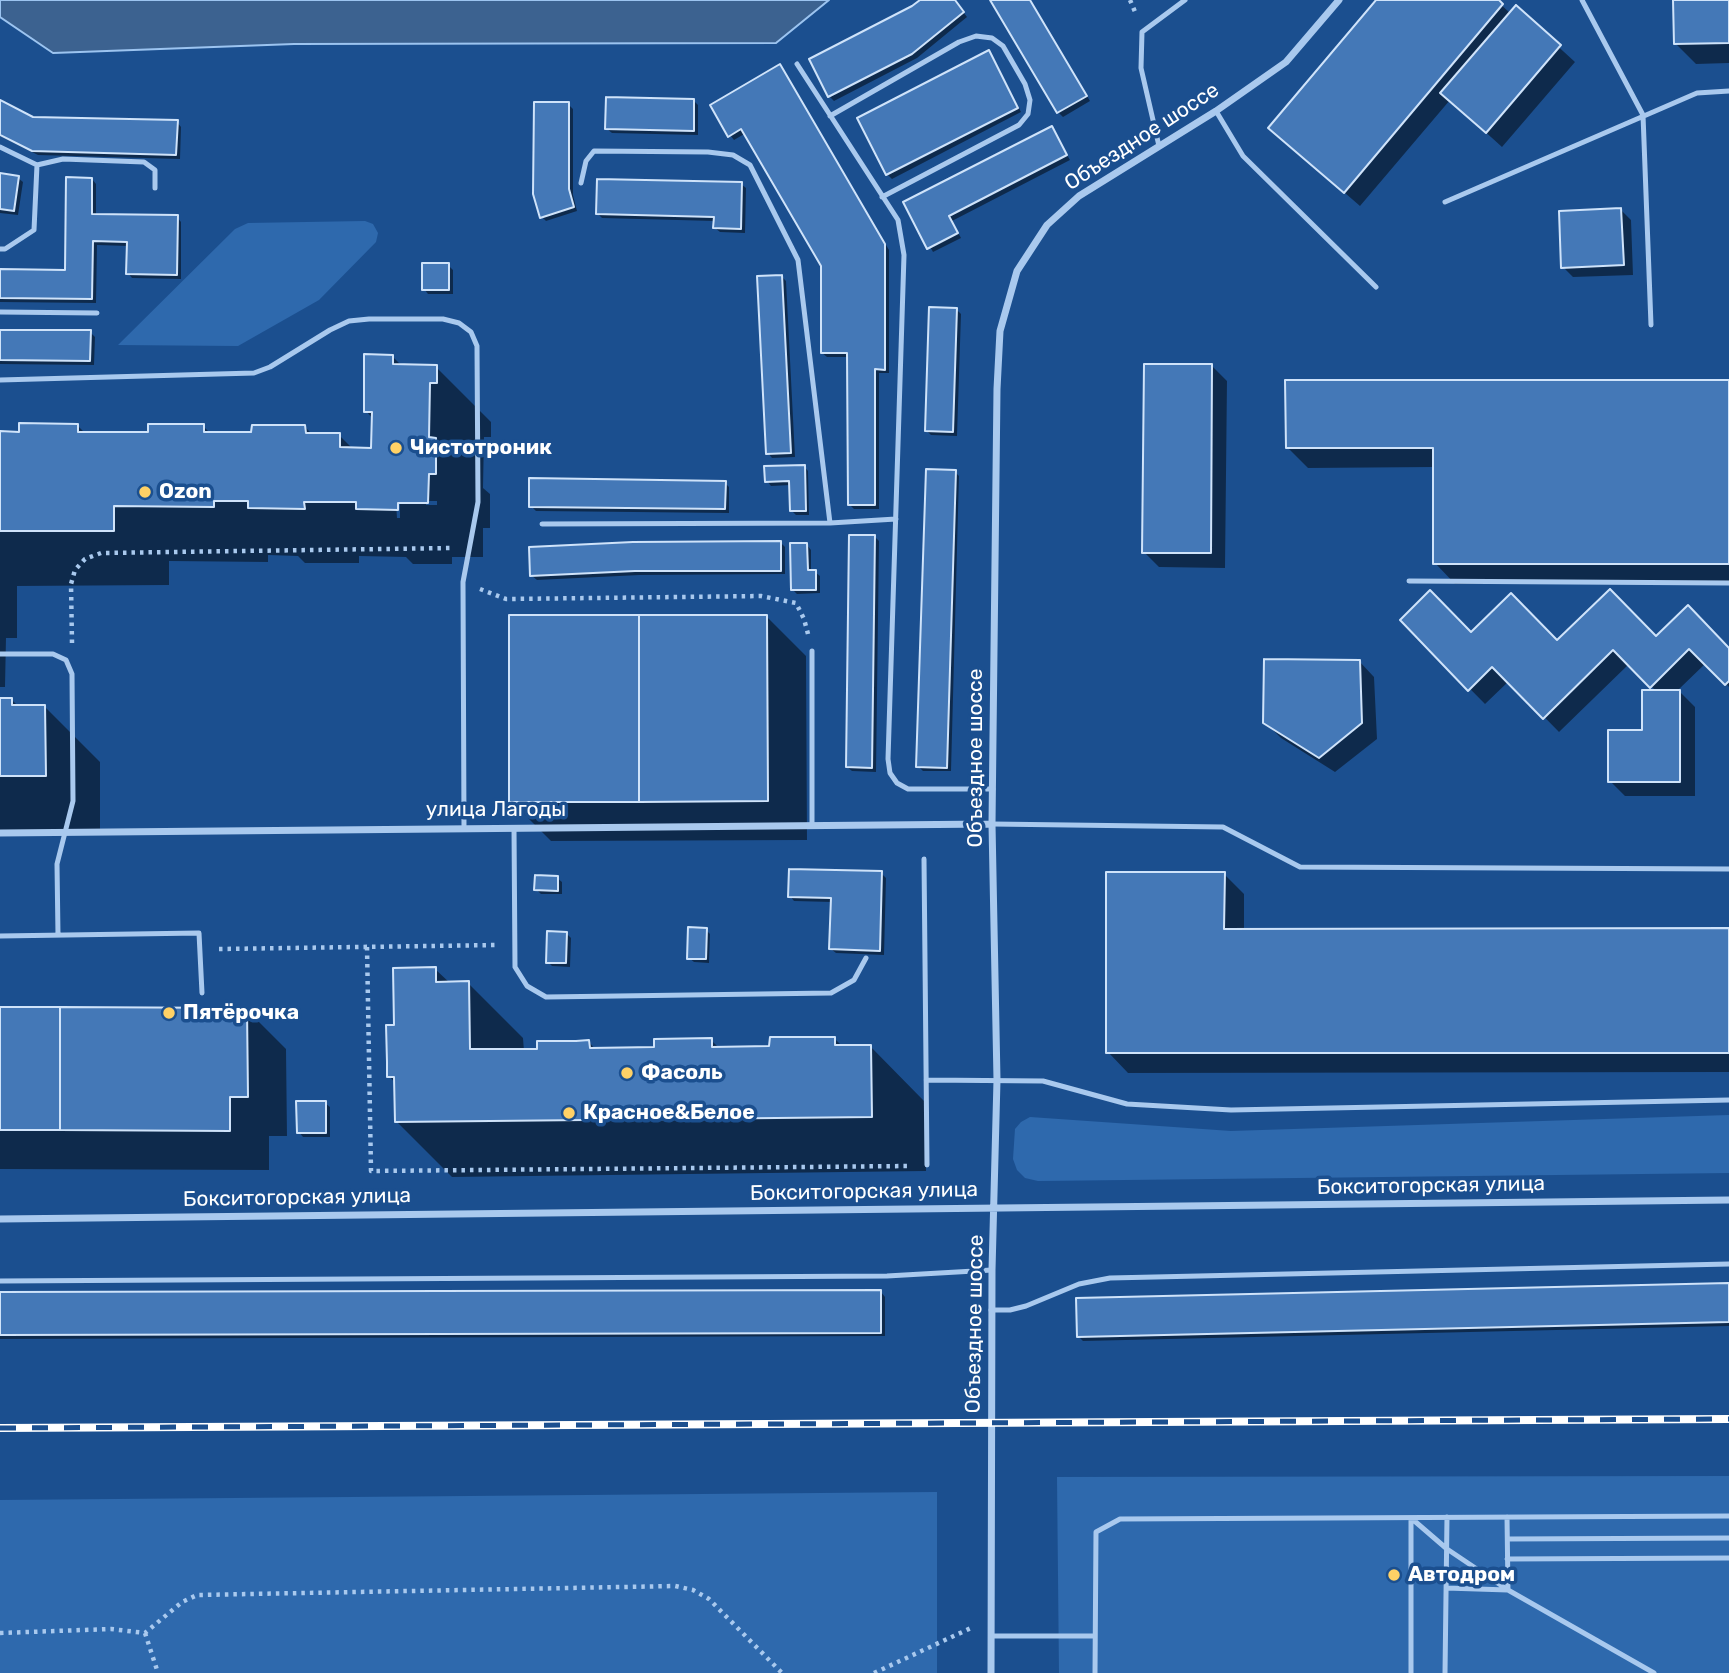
<!DOCTYPE html>
<meta charset="utf-8">
<style>
body{margin:0}
canvas{display:block;background:#1b4f8f}
</style>
<canvas width="1729" height="1673"></canvas>
<script>
const ctx = document.querySelector('canvas').getContext('2d');
ctx.lineJoin = 'round';
function fillPath(path, color) { ctx.fillStyle = color; ctx.fill(path, 'evenodd'); }
const poly = rows => new Path2D(rows.map(r => 'M' + r).join(''));
function stroke(path, color, width, dash) { ctx.strokeStyle = color; ctx.lineWidth = width; ctx.lineCap = dash ? 'butt' : 'round'; ctx.setLineDash(dash || []); ctx.stroke(path); }
function label(font, color, halo, rows, align = 'center') {
  ctx.font = font + ' Rubik,sans-serif'; ctx.lineWidth = 7; ctx.setLineDash([]); ctx.textBaseline = 'middle'; ctx.strokeStyle = halo; ctx.fillStyle = color; for (const [text, x, y, turn = 0] of rows) {
    ctx.save(); ctx.translate(x, y); ctx.rotate((+turn || 0) * Math.PI / 180); ctx.textAlign = isNaN(turn) ? turn : align; if (halo) ctx.strokeText(text, 0, 0); ctx.fillText(text, 0, 0); ctx.restore();
  }
}
const green = poly([
 [365,221,373,224,378,233,376,242,319,300,238,346,118,345,235,229,248,223],
 [1729,1115,1729,1173,1038,1181,1025,1178,1017,1170,1013,1159,1015,1129,1021,1122,1030,1117,1231,1131],
 [1729,1476,1729,1673,1059,1673,1057,1477],
 [937,1492,937,1673,0,1673,0,1500]
]);
const water = poly([
 [0,0,829,0,776,43,294,44,53,53,0,17,0,0]
]);
const shadow = poly([
 [923,0,954,0,967,17,917,58,834,101,829,96],
 [992,0,1030,0,1090,101,1063,117,1058,112],
 [1378,0,1496,0,1511,14,1516,8,1575,62,1502,147,1450,100,1360,206,1270,128],
 [1674,0,1729,0,1729,63,1696,64,1676,44],
 [989,52,993,57,1021,112,892,179,887,174,859,119],
 [780,66,889,250,889,373,879,373,879,509,854,509,849,504,849,357,827,357,822,353,823,265,746,133,734,140,730,135],
 [694,101,698,105,698,135,612,133,607,129],
 [0,102,32,118,177,122,181,127,180,159,38,155,0,136],
 [568,104,573,109,573,195,577,211,546,221,542,217],
 [1051,128,1070,160,952,221,961,238,933,252,906,203],
 [0,175,18,178,23,182,18,215,0,213],
 [92,179,96,184,96,216,177,217,181,222,181,279,132,278,128,273,128,246,97,245,96,303,0,302,0,271,66,272],
 [741,184,746,188,745,233,720,232,715,228,715,221,602,218,598,214],
 [1621,210,1631,220,1633,275,1573,277,1563,267],
 [448,265,453,270,453,294,428,294,424,289],
 [782,277,786,281,795,457,772,458,768,453],
 [957,310,961,314,957,436,931,435,926,430],
 [0,332,90,332,95,337,94,365,0,364],
 [392,356,402,366,436,367,491,422,491,437,484,437,483,488,490,494,490,528,483,528,483,557,452,557,452,564,413,564,406,557,359,556,359,563,305,563,298,556,268,555,268,562,169,561,169,585,17,586,17,638,6,638,5,687,0,687,0,433,21,433,77,425,86,434,150,434,203,426,211,434,253,434,305,427,313,435,339,435,353,449,373,449,373,419,366,411],
 [426,501,437,501,437,505,426,505],
 [396,502,400,502,400,518,397,518],
 [1212,366,1227,381,1225,568,1159,567,1144,552],
 [1729,382,1729,583,1455,584,1435,563,1435,467,1308,468,1287,447],
 [804,466,808,471,809,515,796,515,791,510,791,485,771,486,767,481],
 [955,472,959,476,951,771,923,771,918,766],
 [725,483,729,487,729,513,536,511,531,506],
 [875,537,879,541,876,772,852,771,847,767],
 [781,543,785,547,785,574,640,575,537,580,532,576],
 [807,545,811,550,811,572,815,572,820,576,820,593,797,594,792,589],
 [766,616,806,656,807,840,551,841,511,801],
 [1402,620,1472,634,1557,642,1656,638,1729,650,1729,687,1706,663,1678,690,1695,707,1695,796,1625,796,1610,781,1644,732,1656,691,1629,664,1559,732,1509,681,1485,704],
 [1359,661,1374,677,1377,739,1335,772,1281,738,1265,722],
 [0,699,11,699,19,707,45,707,100,762,100,830,0,830],
 [881,873,886,878,884,955,836,953,831,949,832,902,794,901,790,896],
 [1224,874,1244,894,1244,930,1729,930,1729,1072,1128,1073,1108,1052],
 [557,878,562,882,562,894,541,894,536,889],
 [706,930,710,934,709,963,694,962,689,958],
 [567,934,571,938,570,967,552,966,548,962],
 [435,969,450,983,468,983,523,1038,524,1051,539,1050,589,1042,596,1050,655,1049,711,1040,719,1048,771,1048,834,1038,843,1047,870,1046,925,1102,926,1171,452,1177,397,1122,396,1084,389,1076,396,1027],
 [0,1009,247,1010,286,1049,287,1136,269,1136,269,1170,0,1169],
 [325,1103,330,1107,330,1137,303,1137,299,1132],
 [1729,1285,1729,1326,1083,1341,1078,1336],
 [881,1292,885,1297,885,1336,0,1339,0,1294]
]);
const building = poly([
 [920,0,955,0,964,12,912,54,828,97,809,59,912,6,920,0],
 [990,0,1030,0,1087,96,1057,113,990,0],
 [1376,0,1499,0,1503,4,1344,193,1268,128,1376,0],
 [1673,0,1729,0,1729,43,1674,44,1673,0],
 [1516,5,1561,45,1486,133,1440,93,1516,5],
 [989,50,1018,108,886,175,857,118,989,50],
 [780,64,885,244,885,370,875,369,875,505,848,505,847,353,821,353,821,266,741,129,728,137,710,105,780,64],
 [606,97,694,99,694,131,605,129,606,97],
 [0,100,33,117,178,120,176,155,32,151,0,135,0,100],
 [534,102,569,102,569,189,574,207,540,218,533,194,534,102],
 [1052,126,1067,155,949,216,958,233,927,249,903,202,1052,126],
 [0,173,19,176,14,211,0,209,0,173],
 [66,177,92,178,92,214,178,215,177,275,126,274,127,242,93,241,92,299,0,298,0,269,65,270,66,177],
 [597,179,742,182,741,229,713,228,714,217,596,214,597,179],
 [1621,208,1624,265,1561,268,1559,211,1621,208],
 [422,263,449,263,449,290,422,290,422,263],
 [782,275,791,453,766,454,757,276,782,275],
 [929,307,957,308,953,432,925,431,929,307],
 [0,330,91,330,90,361,0,360,0,330],
 [364,354,393,355,393,364,437,365,437,383,430,383,429,437,436,438,436,474,429,474,428,503,398,503,398,510,356,509,356,502,304,502,305,509,248,508,248,501,214,501,214,507,114,506,114,531,0,531,0,431,19,432,19,423,78,424,78,432,148,432,148,424,204,424,204,432,251,432,252,425,305,425,306,433,340,433,340,447,371,448,372,412,364,412,364,354],
 [1144,364,1212,364,1211,553,1142,553,1144,364],
 [1285,380,1729,380,1729,564,1433,564,1433,448,1286,448,1285,380],
 [805,465,806,511,790,511,789,481,765,482,764,466,805,465],
 [926,469,956,470,947,768,916,767,926,469],
 [529,478,726,481,725,509,529,507,529,478],
 [849,535,875,535,872,768,846,767,849,535],
 [781,541,781,571,635,571,530,576,529,547,633,542,781,541],
 [790,543,807,543,808,570,816,570,816,590,791,590,790,543],
 [1610,589,1656,636,1688,605,1729,648,1729,681,1725,685,1689,649,1650,688,1613,650,1543,719,1492,667,1468,691,1400,620,1430,590,1471,632,1511,593,1557,640,1610,589],
 [509,615,639,615,639,802,509,802,509,615],
 [639,615,767,615,768,801,639,802,639,615],
 [1264,659,1360,660,1362,723,1319,758,1263,723,1264,659],
 [1642,690,1680,690,1680,782,1608,782,1608,730,1642,730,1642,690],
 [0,698,12,698,12,705,45,705,46,776,0,776,0,698],
 [789,869,882,871,880,951,829,949,831,898,788,897,789,869],
 [1106,872,1225,872,1224,929,1729,928,1729,1053,1106,1053,1106,872],
 [535,875,558,876,558,891,534,890,535,875],
 [688,927,707,928,706,959,687,959,688,927],
 [547,931,567,932,566,963,546,963,547,931],
 [436,967,436,982,469,981,470,1049,537,1049,537,1041,576,1041,589,1040,590,1048,654,1047,654,1039,712,1038,712,1047,769,1046,770,1037,835,1037,835,1045,871,1045,872,1117,395,1122,394,1077,387,1077,387,1062,386,1025,394,1025,393,968,436,967],
 [0,1007,60,1007,60,1130,0,1130,0,1007],
 [60,1007,247,1008,248,1097,230,1097,230,1131,60,1130,60,1007],
 [296,1101,326,1101,326,1133,297,1133,296,1101],
 [1729,1283,1729,1322,1077,1337,1076,1298,1729,1283],
 [881,1290,881,1333,0,1335,0,1292,881,1290]
]);
const path = poly([
 [1130,0,1136,14],
 [480,589,506,599,761,596,796,603,804,619,808,634],
 [72,643,71,584,75,570,85,559,101,553,452,548],
 [367,947,371,1171,909,1166],
 [219,949,497,945],
 [0,1633,111,1629,145,1633,182,1602,197,1595,675,1586,693,1590,709,1599,782,1673],
 [145,1633,158,1673],
 [874,1673,971,1628]
]);
const lane = poly([
 [1582,0,1643,115,1651,325],
 [797,64,898,220,904,255,888,759,890,773,897,783,908,789,993,789],
 [1216,111,1243,156,1376,287],
 [830,116,959,42,976,36,992,38,1003,46,1025,84,1030,100,1028,114,1019,125,882,197],
 [1159,146,1141,68,1142,32,1185,0],
 [0,147,37,165,63,159,144,162,155,170,155,188],
 [581,183,586,161,594,151,708,152,733,155,750,165,798,260,830,523],
 [1445,202,1697,93,1729,91],
 [0,249,5,249,34,230,37,165],
 [0,312,97,313],
 [0,380,254,373,270,367,330,330,349,321,369,319,443,319,459,323,471,332,477,346,478,502,463,582,464,828],
 [542,524,830,523,896,519],
 [1409,581,1729,583],
 [812,651,812,825],
 [0,654,53,654,66,660,72,674,73,801,57,864,58,935],
 [992,824,1223,827,1300,867,1729,869],
 [514,828,515,967,527,986,546,997,831,993,854,980,866,958],
 [924,859,927,1165],
 [0,936,199,933,202,993],
 [926,1080,1043,1081,1127,1104,1231,1110,1729,1100],
 [0,1281,887,1276,992,1270],
 [991,1310,1010,1310,1026,1306,1079,1284,1110,1278,1729,1264],
 [1411,1518,1447,1549,1508,1590,1654,1673],
 [1411,1518,1411,1673],
 [1508,1539,1729,1538],
 [1507,1559,1729,1558],
 [1446,1588,1508,1590,1507,1517],
 [991,1636,1094,1636],
 [1095,1673,1096,1532,1120,1519,1729,1516],
 [1445,1673,1447,1517]
]);
const street = poly([
 [0,833,992,824],
 [0,1219,1729,1200],
 [991,1673,992,1270,997,1080,992,824,997,389,1000,331,1017,271,1047,225,1079,196,1216,111,1286,62,1339,0]
]);
const rail = poly([
 [0,1428,1729,1419]
]);
const markers = [
 [396,448,7,"#ffd166"],
 [145,492,7,"#ffd166"],
 [169,1013,7,"#ffd166"],
 [627,1073,7,"#ffd166"],
 [569,1113,7,"#ffd166"],
 [1394,1575,7,"#ffd166"]
];
const streetNames = [
 ["Объездное шоссе",1142,137,-33],
 ["Объездное шоссе",976,758,-90],
 ["улица Лагоды",496,810],
 ["Бокситогорская улица",1431,1186,-1],
 ["Бокситогорская улица",864,1192,-1],
 ["Бокситогорская улица",297,1198,-1],
 ["Объездное шоссе",975,1324,-89]
];
const poiNames = [
 ["Чистотроник",410,448],
 ["Ozon",159,492],
 ["Пятёрочка",183,1013],
 ["Фасоль",641,1073],
 ["Красное&Белое",583,1113],
 ["Автодром",1408,1575]
];
fillPath(green, '#2e69ad');
fillPath(water, '#3c6290');
stroke(water, '#9cc4f0', 2);
fillPath(shadow, '#0007');
fillPath(building, '#4478b7');
stroke(building, '#cfe3fa', 2);
stroke(path, '#a9c9ee', 4.5, [3.5, 5]);
stroke(lane, '#a9c9ee', 5);
stroke(street, '#a9c9ee', 7);
stroke(rail, '#fff', 8);
stroke(rail, '#1b4f8f', 5, [16]);
for (const [x, y, r, color] of markers) { const dot = new Path2D(); dot.arc(x, y, r, 0, 2 * Math.PI); ctx.fillStyle = color; ctx.fill(dot); stroke(dot, '#1b4f8f', 2.5); }
label('21px', '#fff', '#1b4f8f', streetNames);
label('bold 21px', '#fff', '#1b4f8f', poiNames, 'left');
</script>
